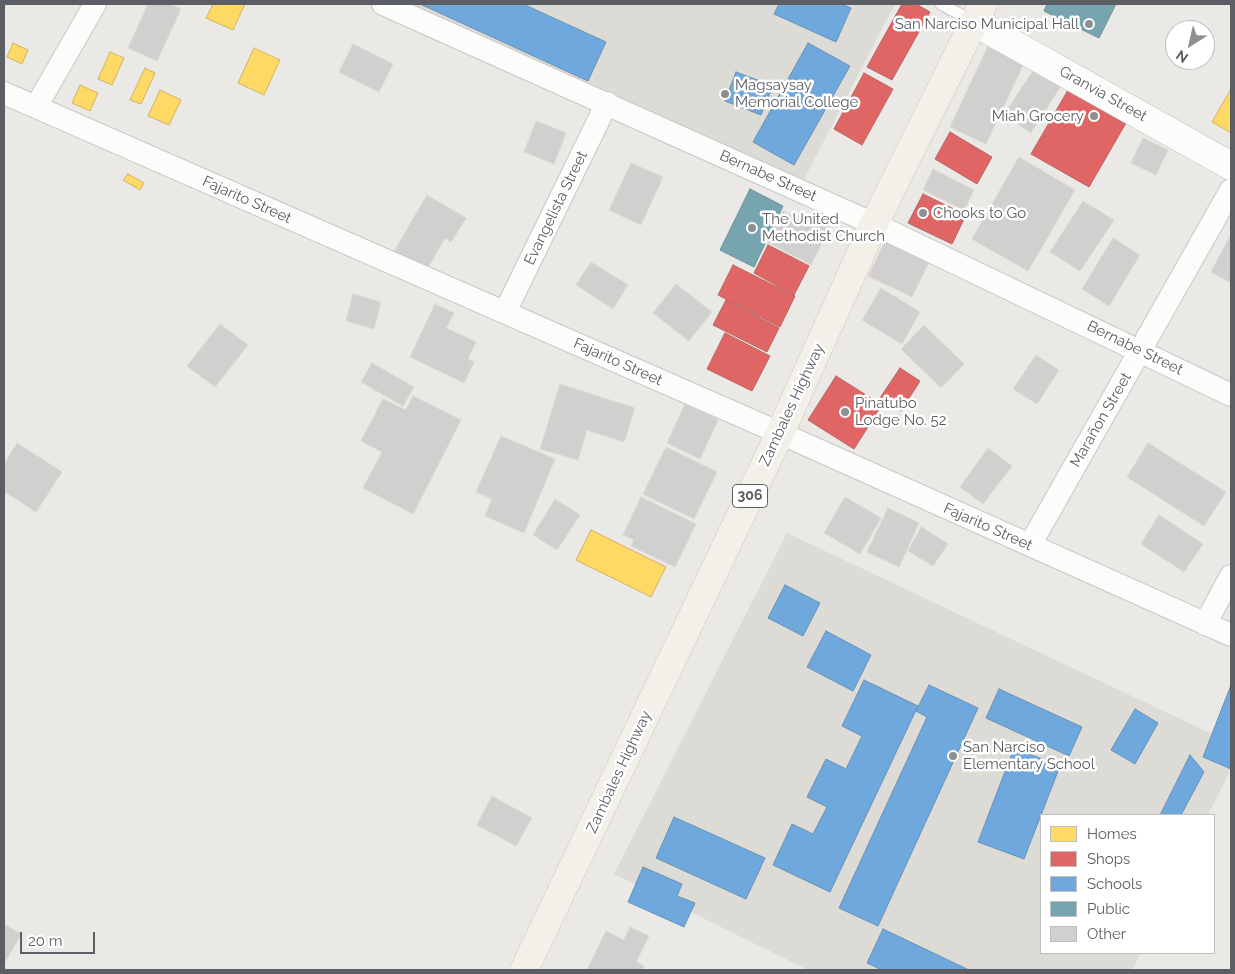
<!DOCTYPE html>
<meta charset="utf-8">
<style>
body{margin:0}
#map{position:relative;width:1235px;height:974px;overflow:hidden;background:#eae9e5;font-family:Raleway,sans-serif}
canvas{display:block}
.frame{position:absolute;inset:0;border:5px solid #5b5e62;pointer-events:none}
.legend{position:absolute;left:1040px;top:814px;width:175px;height:140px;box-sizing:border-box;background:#fff;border:1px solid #bdbfc0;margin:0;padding:6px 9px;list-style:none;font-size:15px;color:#5b5e62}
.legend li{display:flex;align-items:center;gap:10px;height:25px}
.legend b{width:25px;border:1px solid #bdbfc0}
.north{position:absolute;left:1165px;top:20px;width:50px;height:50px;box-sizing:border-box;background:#fff;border:1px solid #bdbfc0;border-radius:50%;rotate:215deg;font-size:14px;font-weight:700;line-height:20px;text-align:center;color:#5b5e62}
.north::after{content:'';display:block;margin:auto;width:18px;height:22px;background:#8d8f90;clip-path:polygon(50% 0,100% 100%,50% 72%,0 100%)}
.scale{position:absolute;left:20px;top:932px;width:75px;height:22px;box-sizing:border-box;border:2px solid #5b5e62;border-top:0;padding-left:6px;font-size:15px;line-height:18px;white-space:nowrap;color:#5b5e62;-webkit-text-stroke:4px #fff;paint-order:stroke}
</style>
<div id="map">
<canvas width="1235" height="974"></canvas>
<div class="frame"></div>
<ul class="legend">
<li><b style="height:14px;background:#ffd966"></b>Homes</li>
<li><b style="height:14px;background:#e06666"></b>Shops</li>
<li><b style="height:14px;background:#6fa8dc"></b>Schools</li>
<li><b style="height:14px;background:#76a5af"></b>Public</li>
<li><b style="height:14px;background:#d1d0ce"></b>Other</li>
</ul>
<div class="north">N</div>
<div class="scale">20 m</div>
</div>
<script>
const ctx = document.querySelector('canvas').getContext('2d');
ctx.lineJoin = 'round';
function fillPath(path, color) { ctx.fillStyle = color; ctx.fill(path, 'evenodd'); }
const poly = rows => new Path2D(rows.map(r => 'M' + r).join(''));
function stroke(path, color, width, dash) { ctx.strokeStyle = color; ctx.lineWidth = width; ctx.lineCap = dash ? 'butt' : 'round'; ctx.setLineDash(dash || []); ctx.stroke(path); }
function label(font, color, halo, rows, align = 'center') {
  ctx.font = font + ' Raleway,sans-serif'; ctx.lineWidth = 5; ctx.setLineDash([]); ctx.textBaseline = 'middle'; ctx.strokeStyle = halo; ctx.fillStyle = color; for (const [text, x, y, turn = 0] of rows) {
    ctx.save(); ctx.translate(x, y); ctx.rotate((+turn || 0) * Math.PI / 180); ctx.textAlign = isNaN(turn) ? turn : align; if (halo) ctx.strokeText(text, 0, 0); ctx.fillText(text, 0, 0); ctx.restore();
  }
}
const education = poly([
 [400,4,895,4,802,183],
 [787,533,1231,743,1231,769,1208,815,1041,815,1041,953,1141,953,1132,970,808,970,614,874]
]);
const homes = poly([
 [213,4,245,4,233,30,206,18,213,4],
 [13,43,28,50,22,64,7,57,13,43],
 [254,48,280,60,264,95,238,83,254,48],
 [110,52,124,58,112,85,98,79,110,52],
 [145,68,155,73,141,104,130,100,145,68],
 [80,85,98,93,90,111,72,103,80,85],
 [1231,89,1231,133,1212,122,1231,89],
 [160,90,181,100,169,125,148,116,160,90],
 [128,174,144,183,140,190,123,180,128,174],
 [591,530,666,567,651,597,576,560,591,530]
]);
const shops = poly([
 [902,4,916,4,930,12,892,80,867,67,902,4],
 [864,73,893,89,862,145,834,129,864,73],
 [1068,90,1126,123,1089,187,1031,154,1068,90],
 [950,132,992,157,977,184,935,159,950,132],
 [923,194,966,215,952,244,908,223,923,194],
 [768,245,809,266,794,295,754,273,768,245],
 [733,265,795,296,780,327,718,295,733,265],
 [726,300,779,328,767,352,713,325,726,300],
 [725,333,770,356,752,391,707,369,725,333],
 [900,368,920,381,901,411,880,398,900,368],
 [836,376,882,405,854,449,808,420,836,376]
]);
const schools = poly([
 [420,4,523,4,606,42,588,81,420,4],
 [779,4,841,4,851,8,836,42,774,14,779,4],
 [808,43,850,66,794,165,753,142,808,43],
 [736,72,773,86,761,115,725,101,736,72],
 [785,585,820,603,803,636,768,618,785,585],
 [826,631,871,655,853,691,807,667,826,631],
 [864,680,918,706,830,892,773,865,792,824,813,834,827,807,807,797,826,759,846,769,862,736,842,726,864,680],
 [929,685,978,708,878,926,839,908,927,717,916,711,929,685],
 [1231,685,1231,769,1203,757,1231,685],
 [999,689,1082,727,1069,756,986,718,999,689],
 [1135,709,1158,723,1135,764,1111,750,1135,709],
 [1014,748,1060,766,1024,859,978,842,1014,748],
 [1190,755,1204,772,1181,815,1160,815,1190,755],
 [674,817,765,858,746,899,656,858,674,817],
 [643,867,682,884,677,896,695,903,684,927,628,902,643,867],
 [883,929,969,970,882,970,867,963,883,929]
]);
const public = poly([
 [1047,4,1116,4,1099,38,1044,11,1047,4],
 [750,189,783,206,754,267,720,250,750,189]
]);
const building = poly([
 [148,4,169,4,181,9,157,61,128,48,148,4],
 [353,44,393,64,379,92,339,72,353,44],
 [989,44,1025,61,986,144,950,127,989,44],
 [1034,69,1061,86,1031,133,1004,115,1034,69],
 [536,121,566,133,554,164,524,152,536,121],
 [1143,138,1168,150,1156,175,1131,163,1143,138],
 [1019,157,1075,190,1028,271,972,239,1019,157],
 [631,163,663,177,641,225,609,210,631,163],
 [933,169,974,190,964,210,923,190,933,169],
 [427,195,466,218,451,242,445,238,426,271,394,252,427,195],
 [1083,201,1114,220,1080,271,1050,252,1083,201],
 [783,211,803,221,806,215,830,227,811,265,767,242,783,211],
 [1231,234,1231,283,1211,272,1231,234],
 [887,238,930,260,912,297,868,276,887,238],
 [1113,238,1140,255,1109,306,1082,289,1113,238],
 [591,262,628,285,613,309,576,285,591,262],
 [676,284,712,312,689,341,653,313,676,284],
 [881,288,920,312,902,344,862,320,881,288],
 [353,294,381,302,374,329,346,321,353,294],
 [435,304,454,313,446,328,476,342,468,359,474,362,464,383,410,357,435,304],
 [220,324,248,345,215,387,187,366,220,324],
 [924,325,964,364,941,388,901,349,924,325],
 [1036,355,1059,370,1037,404,1013,389,1036,355],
 [372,363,414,387,403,406,361,382,372,363],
 [560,384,635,408,624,442,587,430,578,460,540,449,560,384],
 [413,396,461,420,413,514,363,488,382,452,361,441,383,399,406,410,413,396],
 [685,404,718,420,700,459,667,443,685,404],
 [501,436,555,459,524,533,485,516,492,499,476,492,501,436],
 [17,443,62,472,36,512,4,491,4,464,17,443],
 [1148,443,1226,492,1204,526,1127,477,1148,443],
 [666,447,717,472,694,519,643,494,666,447],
 [988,448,1012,466,983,504,960,487,988,448],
 [641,497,696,524,675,567,631,546,634,540,623,535,641,497],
 [845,497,881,518,860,554,824,533,845,497],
 [555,499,580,515,557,550,533,535,555,499],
 [888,508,919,523,899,567,867,552,888,508],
 [1159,515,1203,544,1184,572,1141,544,1159,515],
 [921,527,948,544,933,566,908,551,921,527],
 [492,796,532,818,516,846,477,825,492,796],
 [4,924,21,934,4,964,4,924],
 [630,927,649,936,636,962,644,966,642,970,587,970,606,931,624,940,630,927]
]);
const service = poly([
 [941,4,974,22]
]);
const minor = poly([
 [383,4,874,224,1231,395],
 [4,93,780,433,1231,635],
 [36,107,95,4],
 [505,312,607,103],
 [1030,545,1231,190],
 [1205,624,1231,576]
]);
const tertiary = poly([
 [974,22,1231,166]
]);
const primary = poly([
 [524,970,780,433,874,224,983,4]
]);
const markers = [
 [1089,24,5,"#8d8f90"],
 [725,94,5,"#8d8f90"],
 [1094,116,5,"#8d8f90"],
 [923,213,5,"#8d8f90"],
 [752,228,5,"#8d8f90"],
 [845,412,5,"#8d8f90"],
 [953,756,5,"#8d8f90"]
];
const shields = [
 [750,496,35]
];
const shieldNames = [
 ["306",750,496]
];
const poiNames = [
 ["San Narciso Municipal Hall",1079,24,"right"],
 ["Magsaysay",735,85],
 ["Memorial College",735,102],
 ["Miah Grocery",1084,116,"right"],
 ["Chooks to Go",933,213],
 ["The United",762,219],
 ["Methodist Church",762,236],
 ["Pinatubo",855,403],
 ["Lodge No. 52",855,420],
 ["San Narciso",963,747],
 ["Elementary School",963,764]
];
const streetNames = [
 ["Granvia Street",1103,94,29],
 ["Bernabe Street",768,176,24],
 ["Fajarito Street",247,200,24],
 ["Evangelista Street",556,208,-64],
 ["Bernabe Street",1135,348,26],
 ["Fajarito Street",618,362,24],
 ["Zambales Highway",792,405,-65],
 ["Marañon Street",1101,420,-60],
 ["Fajarito Street",988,527,24],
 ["Zambales Highway",619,772,-65]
];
fillPath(education, '#dddbd5');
fillPath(homes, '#ffd966');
stroke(homes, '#ceb465', 1);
fillPath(shops, '#e06666');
stroke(shops, '#b86465', 1);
fillPath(schools, '#6fa8dc');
stroke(schools, '#6992b7', 1);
fillPath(public, '#76a5af');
stroke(public, '#6e9098', 1);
fillPath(building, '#d1d0ce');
stroke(building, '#d9d8d4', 1);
stroke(service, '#c7c7c7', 13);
stroke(minor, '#c7c7c7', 24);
stroke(tertiary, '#c7c7c7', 29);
stroke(primary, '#d0c9b5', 29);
stroke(service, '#fcfcfb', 11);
stroke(minor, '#fcfcfb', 22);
stroke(tertiary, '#fcfcfb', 28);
stroke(primary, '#f2f0e8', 28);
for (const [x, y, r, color] of markers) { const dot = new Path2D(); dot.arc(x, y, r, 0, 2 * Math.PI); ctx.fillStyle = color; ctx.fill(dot); stroke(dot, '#fff', 2); }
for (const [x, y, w] of shields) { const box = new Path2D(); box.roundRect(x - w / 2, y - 11.5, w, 23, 4); ctx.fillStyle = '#fff'; ctx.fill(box); stroke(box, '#5b5e62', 1); }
label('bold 14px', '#5b5e62', null, shieldNames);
label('15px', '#5b5e62', '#fff', poiNames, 'left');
label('15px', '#5b5e62', '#fff', streetNames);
</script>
